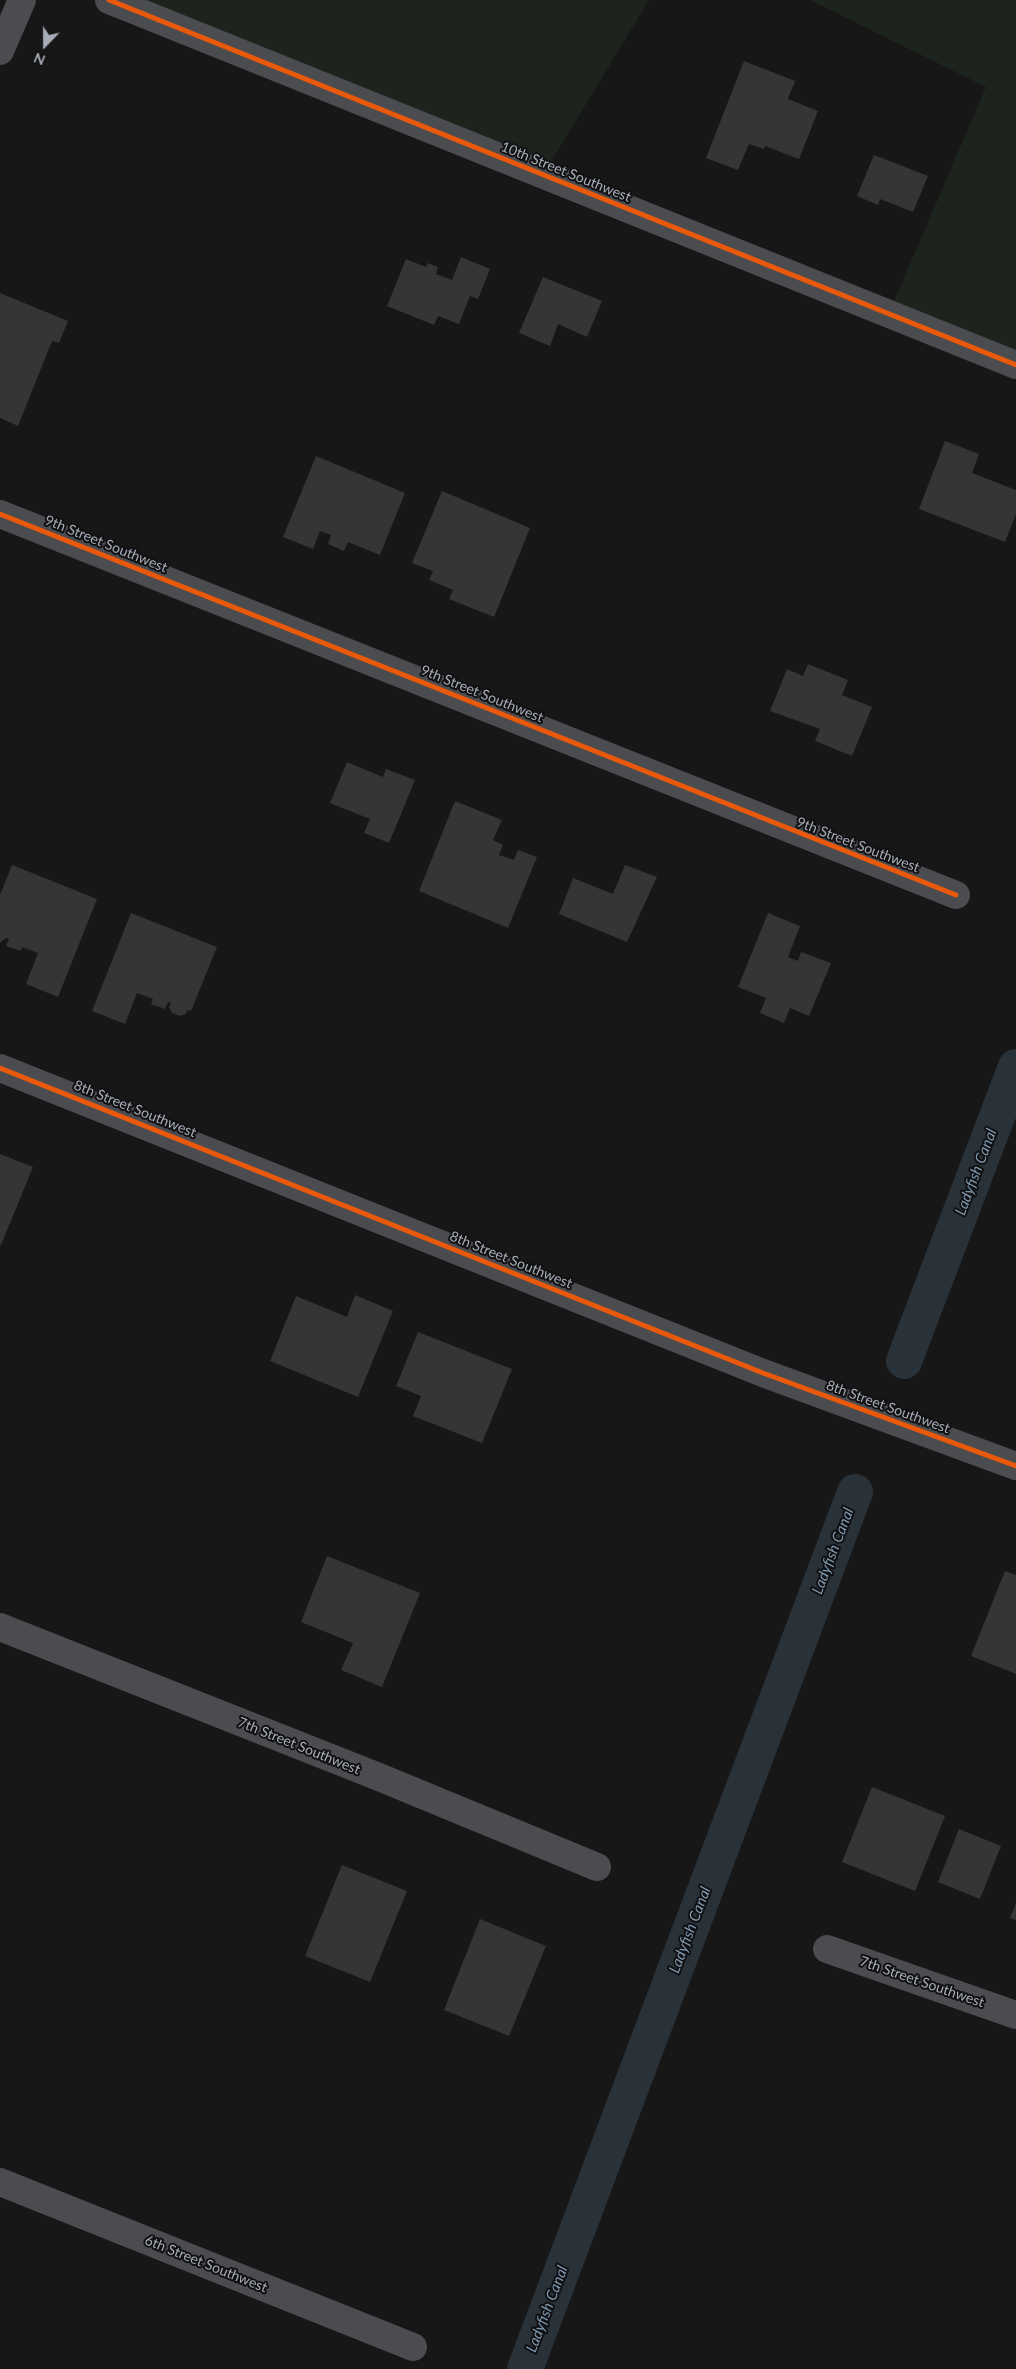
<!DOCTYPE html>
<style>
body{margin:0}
#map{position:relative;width:1016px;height:2369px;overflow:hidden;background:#171717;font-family:Lato,sans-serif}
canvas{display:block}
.north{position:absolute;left:20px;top:20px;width:50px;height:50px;-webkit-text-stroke:4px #111113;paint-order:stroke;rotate:202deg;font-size:14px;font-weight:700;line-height:20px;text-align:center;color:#a8adb8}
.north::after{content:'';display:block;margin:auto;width:18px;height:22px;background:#a8adb8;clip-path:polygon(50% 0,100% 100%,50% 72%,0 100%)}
</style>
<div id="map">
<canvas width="1016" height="2369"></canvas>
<div class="north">N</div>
</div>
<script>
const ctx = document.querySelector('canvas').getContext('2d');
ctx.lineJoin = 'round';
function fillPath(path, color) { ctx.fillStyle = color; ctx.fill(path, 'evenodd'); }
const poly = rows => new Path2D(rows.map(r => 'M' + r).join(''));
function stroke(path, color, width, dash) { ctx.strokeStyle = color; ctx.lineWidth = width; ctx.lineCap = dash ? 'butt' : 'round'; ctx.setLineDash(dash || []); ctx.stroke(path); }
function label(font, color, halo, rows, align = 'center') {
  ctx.font = font + ' Lato,sans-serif'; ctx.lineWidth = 4; ctx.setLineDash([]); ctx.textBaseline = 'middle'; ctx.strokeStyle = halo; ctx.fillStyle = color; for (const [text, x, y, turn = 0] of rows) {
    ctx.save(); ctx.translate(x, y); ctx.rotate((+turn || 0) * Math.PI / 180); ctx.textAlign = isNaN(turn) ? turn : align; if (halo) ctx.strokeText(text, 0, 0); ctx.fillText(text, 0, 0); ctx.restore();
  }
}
const green = poly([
 [112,0,649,0,536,187],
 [810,0,1016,0,1016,358,892,306,986,87]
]);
const canal = poly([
 [904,1361,1016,1067],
 [525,2369,855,1492]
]);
const building = poly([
 [744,61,795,81,788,99,818,111,799,159,765,146,764,149,749,144,738,170,706,158],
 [874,155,928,176,913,212,880,199,878,205,857,196],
 [461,257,490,269,478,299,470,296,459,324,438,316,434,325,387,306,406,259,426,267,428,263,438,267,436,274,452,280],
 [543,277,602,301,587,337,558,324,550,346,519,333],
 [0,293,68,321,59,343,52,341,18,426,0,418],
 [945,441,979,454,972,473,1016,490,1016,514,1005,542,919,509],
 [316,456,405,493,380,555,348,542,344,551,328,544,331,535,320,531,313,549,283,537],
 [442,491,530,528,494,617,449,599,453,590,429,580,433,571,412,563],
 [808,664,848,680,842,695,872,707,852,756,815,741,820,729,770,711,787,669,803,676],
 [347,762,383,777,386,769,415,780,389,843,364,833,370,819,330,803],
 [455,801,502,820,493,840,503,845,499,855,514,860,518,850,537,857,508,928,419,891],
 [12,865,97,899,58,997,26,984,38,953,22,947,21,951,6,946,9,939,6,938,0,943,0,895],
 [625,865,657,877,627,942,559,914,573,878,613,894],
 [131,913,217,947,191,1011,187,1010,186,1014,180,1016,172,1013,169,1007,171,1003,168,1002,165,1009,151,1004,153,999,137,993,125,1024,92,1011],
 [768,913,800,926,788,957,798,961,801,952,831,963,809,1016,790,1008,784,1023,760,1013,766,998,738,987],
 [0,1154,33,1167,1,1245,0,1244],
 [355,1295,393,1311,358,1397,270,1361,296,1296,347,1317],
 [418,1332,512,1369,482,1443,413,1416,421,1396,396,1386],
 [327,1556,420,1593,382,1687,341,1670,353,1643,301,1622],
 [1005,1571,1016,1575,1016,1674,971,1656],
 [872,1787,945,1816,915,1891,842,1862],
 [959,1829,1001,1846,980,1899,938,1882],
 [342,1865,407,1891,370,1982,305,1956],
 [1016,1903,1016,1920,1010,1918],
 [480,1919,546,1946,509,2036,444,2010]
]);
const street = poly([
 [109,0,1016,365],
 [0,51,22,0],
 [0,514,956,895],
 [0,1068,763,1373,1016,1466],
 [0,1627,379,1777,597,1867],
 [827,1949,1016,2015],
 [0,2182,413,2347]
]);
const cycleway = poly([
 [109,0,1016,365],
 [0,514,956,895],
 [0,1068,763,1373,1016,1466]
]);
const streetNames = [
 ["10th Street Southwest",566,172,22],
 ["9th Street Southwest",106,544,22],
 ["9th Street Southwest",482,694,22],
 ["9th Street Southwest",858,845,21],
 ["8th Street Southwest",135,1109,22],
 ["8th Street Southwest",511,1260,22],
 ["8th Street Southwest",888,1407,20],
 ["7th Street Southwest",299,1746,22],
 ["7th Street Southwest",922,1982,19],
 ["6th Street Southwest",206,2264,22]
];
const waterNames = [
 ["Ladyfish Canal",976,1172,-69],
 ["Ladyfish Canal",833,1551,-69],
 ["Ladyfish Canal",690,1930,-69],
 ["Ladyfish Canal",547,2309,-69]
];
fillPath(green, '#1d241e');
stroke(canal, '#2a3239', 36);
fillPath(building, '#353536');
stroke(street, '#4b4c50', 28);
stroke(cycleway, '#e8590c', 5);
label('14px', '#a8adb8', '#111113', streetNames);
label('italic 15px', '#7f9bb3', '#111113', waterNames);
</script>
